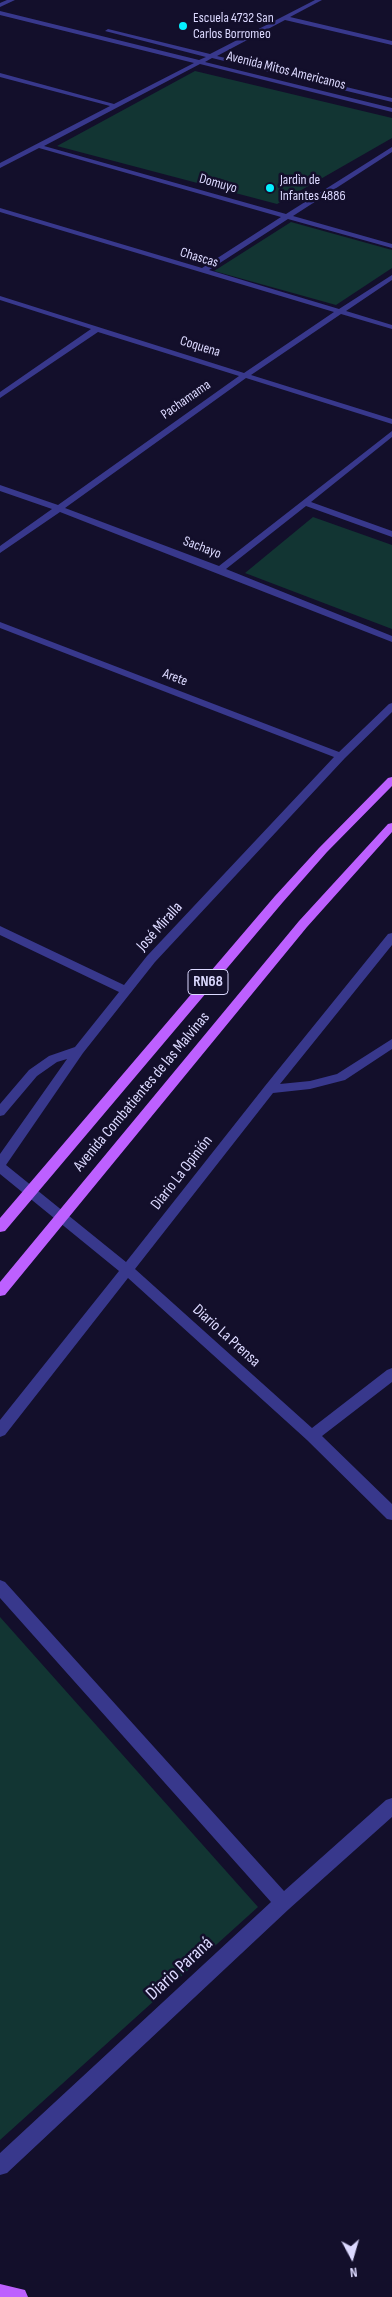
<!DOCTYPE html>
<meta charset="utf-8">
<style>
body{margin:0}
#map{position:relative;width:392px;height:2297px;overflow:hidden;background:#130f2b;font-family:"Sofia Sans Condensed",sans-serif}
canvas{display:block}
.north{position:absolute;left:327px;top:2232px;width:50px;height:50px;-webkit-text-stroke:4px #130f2b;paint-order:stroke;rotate:174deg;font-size:14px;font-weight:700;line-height:20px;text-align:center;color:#dcd9ff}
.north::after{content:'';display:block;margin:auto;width:18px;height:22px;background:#dcd9ff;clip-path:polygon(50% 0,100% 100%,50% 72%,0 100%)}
</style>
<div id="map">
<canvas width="392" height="2297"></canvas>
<div class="north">N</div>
</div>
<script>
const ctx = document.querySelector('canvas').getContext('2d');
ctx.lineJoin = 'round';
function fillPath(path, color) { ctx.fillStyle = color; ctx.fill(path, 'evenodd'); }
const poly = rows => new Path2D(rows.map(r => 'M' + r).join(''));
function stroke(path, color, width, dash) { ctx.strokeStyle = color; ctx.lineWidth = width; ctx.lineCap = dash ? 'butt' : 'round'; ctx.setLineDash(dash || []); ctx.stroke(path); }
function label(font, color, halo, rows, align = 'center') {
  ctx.font = font + ' "Sofia Sans Condensed",sans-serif'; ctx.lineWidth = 5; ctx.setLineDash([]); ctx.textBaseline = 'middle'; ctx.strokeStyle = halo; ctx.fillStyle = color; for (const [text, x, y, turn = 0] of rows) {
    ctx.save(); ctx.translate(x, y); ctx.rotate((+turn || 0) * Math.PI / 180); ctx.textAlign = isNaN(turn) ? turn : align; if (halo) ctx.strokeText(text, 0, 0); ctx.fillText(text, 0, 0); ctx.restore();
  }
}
const green = poly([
 [195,71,392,118,392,138,277,204,57,146],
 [291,222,392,250,392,268,336,305,214,271],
 [313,517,392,545,392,629,245,573],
 [0,1617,258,1907,0,2140]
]);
const minor = poly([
 [7,0,15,0,0,7,0,3,7,0],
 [315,0,322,0,290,17,392,41,392,45,285,20,217,56,392,98,392,102,212,58,205,62,392,108,392,112,200,64,44,146,286,214,392,147,392,152,293,216,392,244,392,248,288,219,209,270,339,309,392,275,392,280,346,311,392,325,392,329,341,314,251,375,392,419,392,424,246,378,65,508,219,566,392,431,392,437,311,502,392,531,392,537,306,506,226,569,392,636,392,642,60,512,0,553,0,546,52,509,0,491,0,485,58,505,239,376,98,332,0,398,0,392,91,329,0,300,0,296,244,373,334,312,0,212,0,208,202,268,281,217,39,148,0,168,0,163,110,106,0,77,0,73,114,104,194,63,0,15,0,11,199,60,206,57,105,31,108,29,210,54,315,0],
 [0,622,339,752,389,704,392,703,392,712,345,758,155,962,83,1053,6,1165,126,1262,265,1086,388,934,392,933,392,945,280,1084,310,1081,337,1074,392,1039,392,1049,345,1080,310,1089,273,1093,135,1269,312,1428,387,1370,392,1368,392,1382,322,1436,392,1504,392,1520,387,1519,307,1440,128,1278,5,1435,0,1437,0,1420,119,1271,0,1174,0,1154,67,1059,57,1062,37,1076,4,1115,0,1116,0,1104,29,1070,49,1056,75,1047,119,992,0,935,0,926,124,985,147,956,334,757,0,628,0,622],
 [0,1580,5,1582,284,1891,386,1800,392,1798,392,1817,289,1909,7,2173,0,2175,0,2153,271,1902,0,1598,0,1580]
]);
const major = poly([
 [392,777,392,786,327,852,283,902,5,1231,0,1232,0,1218,275,896,319,848,388,778,392,777],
 [392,823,392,832,307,927,5,1295,0,1296,0,1282,299,921,388,824,392,823],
 [0,2284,25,2290,28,2297,0,2297,0,2284]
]);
const markers = [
 [183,26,5,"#05f0ff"],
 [270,188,5,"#05f0ff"]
];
const farPoinames = [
 ["Escuela 4732 San",193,18],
 ["Carlos Borromeo",193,34],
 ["Jardìn de",280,180],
 ["Infantes 4886",280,196]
];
const farStreetnames = [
 ["Avenida Mitos Americanos",286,71,14],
 ["Domuyo",218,184,16],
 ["Chascas",199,258,17],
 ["Coquena",200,347,17],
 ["Pachamama",186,400,-35],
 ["Sachayo",202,548,21],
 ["Arete",175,678,21]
];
const shields = [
 [208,982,40]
];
const shieldNames = [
 ["RN68",208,982]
];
const streetNames = [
 ["José Miralla",160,927,-48],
 ["Avenida Combatientes de las Malvinas",142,1092,-50],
 ["Diario La Opinión",182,1173,-52],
 ["Diario La Prensa",226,1336,42]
];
const nearStreetnames = [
 ["Diario Paraná",180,1969,-43]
];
fillPath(green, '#123533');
fillPath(minor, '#38388c');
fillPath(major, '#bd60ff');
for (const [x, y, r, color] of markers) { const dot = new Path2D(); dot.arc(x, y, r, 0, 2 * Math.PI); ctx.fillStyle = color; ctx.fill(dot); stroke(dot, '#130f2b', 2); }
label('14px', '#dcd9ff', '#130f2b', farPoinames, 'left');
label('14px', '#dcd9ff', '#130f2b', farStreetnames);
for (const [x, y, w] of shields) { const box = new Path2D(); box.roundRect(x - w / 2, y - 12.5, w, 25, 4); ctx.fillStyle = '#130f2b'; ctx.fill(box); stroke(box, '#dcd9ff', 1); }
label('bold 15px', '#dcd9ff', null, shieldNames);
label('16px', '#dcd9ff', '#130f2b', streetNames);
label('19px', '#dcd9ff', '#130f2b', nearStreetnames);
</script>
